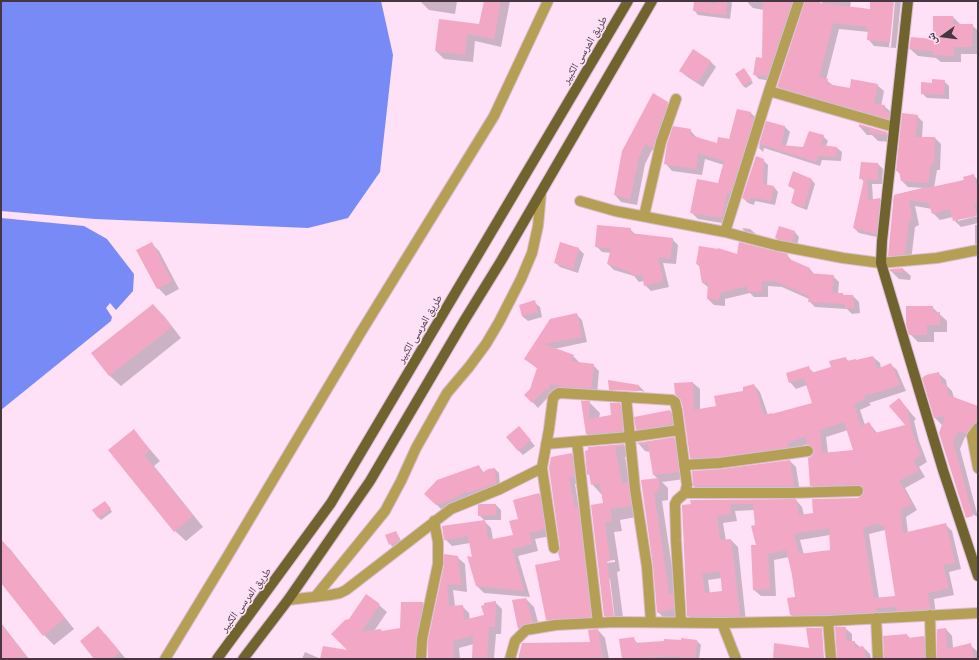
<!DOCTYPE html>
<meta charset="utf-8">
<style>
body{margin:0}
#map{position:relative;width:979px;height:660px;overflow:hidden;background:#fee0f7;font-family:Manrope,"Noto Naskh Arabic",sans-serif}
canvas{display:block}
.frame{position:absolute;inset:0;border:2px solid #453642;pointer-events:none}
.north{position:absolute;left:923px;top:16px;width:40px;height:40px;-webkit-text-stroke:3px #fee0f7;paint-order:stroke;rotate:256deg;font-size:11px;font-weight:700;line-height:16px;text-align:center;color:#453642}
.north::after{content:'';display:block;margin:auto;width:14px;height:18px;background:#453642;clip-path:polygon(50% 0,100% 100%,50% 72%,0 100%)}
</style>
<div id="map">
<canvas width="979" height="660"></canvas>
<div class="frame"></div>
<div class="north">ش</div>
</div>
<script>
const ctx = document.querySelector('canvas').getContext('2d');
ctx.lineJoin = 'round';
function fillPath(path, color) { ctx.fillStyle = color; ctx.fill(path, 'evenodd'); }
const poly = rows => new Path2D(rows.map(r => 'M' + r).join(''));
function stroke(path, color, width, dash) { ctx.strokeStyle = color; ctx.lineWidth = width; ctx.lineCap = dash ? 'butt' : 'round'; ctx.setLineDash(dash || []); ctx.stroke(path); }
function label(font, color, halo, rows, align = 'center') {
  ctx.font = font + ' Manrope,"Noto Naskh Arabic",sans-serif'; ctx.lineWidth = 3.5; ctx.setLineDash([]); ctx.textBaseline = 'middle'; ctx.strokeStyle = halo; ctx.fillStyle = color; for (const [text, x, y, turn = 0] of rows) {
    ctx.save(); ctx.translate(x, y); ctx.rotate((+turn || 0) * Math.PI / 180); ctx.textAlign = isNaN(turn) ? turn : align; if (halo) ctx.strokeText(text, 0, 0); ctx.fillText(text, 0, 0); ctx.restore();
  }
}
const water = poly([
 [1,1,381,1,393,55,380,172,348,218,308,228,95,219,1,211],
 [1,218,84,226,107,239,134,274,133,291,116,310,110,303,106,308,112,317,111,321,1,410]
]);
const shadow = poly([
 [420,1,457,1,455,14,429,10],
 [485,1,510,1,501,47,475,41,473,62,444,59,436,51,480,25],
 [696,1,730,1,732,3,730,19,698,15,694,10],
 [749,1,797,1,772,81,759,79,754,74,763,59,764,10,753,8,748,3],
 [806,1,822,3,822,1,851,1,850,7,871,10,871,1,893,1,889,47,891,47,895,1,901,1,896,48,874,46,868,39,869,32,839,29,826,80,834,86,850,89,877,85,884,91,881,106,884,106,891,112,890,114,895,119,895,124,785,93,778,86],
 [953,17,960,24,972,25,978,31,978,54,961,54,961,62,941,62,936,58,918,56,910,49,934,40],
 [693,51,711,62,716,67,703,87,686,76,681,71],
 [746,72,753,83,746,88,743,86],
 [944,81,949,86,949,99,927,98,922,93,932,84],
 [667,103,674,110,659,154,652,150,645,164,637,205,621,202,615,195],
 [738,110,751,113,758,120,728,224,698,219,691,212,719,184,724,165,705,159,702,175,672,171,666,164,690,130,697,138,717,145,730,140],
 [917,116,923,122,922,138,935,138,941,144,940,170,937,170,934,188,965,180,973,175,978,180,978,214,958,219,958,221,978,216,978,223,961,227,954,220,953,217,940,220,933,213,932,209,915,206,919,225,915,227,911,261,896,262,889,255,894,195,924,188,908,187,902,181,900,174,897,171],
 [767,123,785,127,790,132,786,146,804,148,823,136,828,141,826,146,837,148,842,152,841,161,822,160,820,166,764,148,763,152,759,148],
 [860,125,887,133,895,141,894,142,878,141,872,135,867,135,860,127],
 [763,160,768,165,767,186,774,187,778,192,775,205,755,201,754,205,748,203,743,198],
 [878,164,883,169,882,184,872,184,873,200,880,199,885,204,881,238,859,233,854,228,865,182,860,178],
 [793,173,812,180,815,184,807,210,796,206,792,203,795,190,789,186],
 [975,225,978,225,978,246,975,244],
 [742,228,750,229,756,234,755,236,747,234],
 [630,229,636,235,672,239,678,245,676,264,663,263,669,287,651,291,645,285,644,281,639,282,634,276,614,270,608,264,611,253,602,252,596,246],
 [794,231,799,237,797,246,781,243,776,238],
 [151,243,159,251,179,289,166,296,158,288,138,250],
 [561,243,579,249,584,254,578,273,560,267,555,262],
 [738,255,787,255,793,262,810,269,814,274,833,276,839,282,838,294,843,294,845,296,853,296,859,302,860,313,852,314,847,309,815,307,809,301,809,299,782,287,768,286,768,297,754,297,750,293,725,299,725,306,714,305,708,299,709,288,703,283,700,267,697,264],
 [903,269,911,276,910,280,899,279,891,271],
 [534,302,540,307,542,317,528,321,522,316,520,305],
 [153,305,164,316,181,338,121,386,110,376,93,353],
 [932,307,947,321,947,332,934,332,934,342,918,342,910,334],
 [577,315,582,320,587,342,554,349,573,356,579,362,578,363,593,365,599,371,597,394,551,394,538,408,526,395,531,390,538,369,525,358],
 [873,357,880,363,881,368,890,364,897,370,906,391,869,403,871,405,860,410,865,425,869,423,878,434,906,425,899,399,916,419,914,421,919,441,927,462,919,467,925,477,905,488,917,510,906,517,908,533,945,524,952,531,961,569,949,572,954,595,934,599,936,615,797,621,791,615,796,598,789,557,774,560,776,596,761,596,754,590,757,546,755,510,735,511,737,521,723,523,726,541,731,540,738,547,746,622,695,622,688,616,683,506,796,500,802,507,804,515,814,514,859,498,865,494,865,491,818,492,811,485,814,451,808,444,794,449,697,464,691,458,684,408,675,384,693,383,700,389,700,410,717,407,745,392,754,385,760,392,768,415,813,404,807,385,796,389,790,382,808,367,814,373,832,367,846,359,849,361,857,361],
 [848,430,855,451,828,453,826,437],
 [885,530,896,597,879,598,869,534],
 [830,535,831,551,804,555,800,540],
 [722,578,723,592,710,594,708,580],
 [939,374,946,380,947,386,952,391,954,398,978,407,978,433,973,440,965,437,960,449,978,517,970,513,942,425,935,418,924,379],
 [639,386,644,391,643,396,615,394,610,389],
 [613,389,643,391,643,393,613,391],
 [589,402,600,413,599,418,612,416,620,404,630,415,633,441,597,444,587,434],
 [670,411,677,418,679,431,644,436,637,429],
 [134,431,160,461,154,466,203,527,186,541,175,531],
 [524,433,535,446,523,455,518,450],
 [674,438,681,446,685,479,662,482,668,488,668,500,662,501,677,600,682,618,667,621,658,612,654,566,642,481,658,479,654,475,650,452,645,451,638,443],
 [624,445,634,455,625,457,630,486,641,516,620,520,622,531,614,532,620,571,617,572,624,625,615,626,605,616,604,504,602,495,592,484,591,476,588,474,586,452],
 [615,560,615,562,606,563,606,561],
 [610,579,615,620,613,621,608,580],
 [571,454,579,461,581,483,575,484,597,624,554,627,547,620,561,561],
 [790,461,796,467,800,492,700,492,694,486,693,472,721,470],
 [479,466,484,473,495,469,499,473,500,487,473,498,470,495,461,502,441,509,426,494],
 [539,494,546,501,551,536,535,539,538,551,518,556,530,597,484,593,477,586,470,543,452,546,445,539,484,521,491,528,493,540,514,536,519,520],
 [107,504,112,512,101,520,98,517],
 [496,505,501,510,501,520,484,520,479,515],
 [396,532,402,542,392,547,387,536],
 [1,540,10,549,74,629,54,645,44,635,1,581],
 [457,557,465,564,467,592,453,590,455,606,462,606,469,613,470,620,485,616,495,602,502,609,501,634,496,634,494,658,503,659,473,659,474,644,459,648,460,659,428,659,445,565],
 [526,599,534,607,540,630,532,631,526,636,519,629,513,601],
 [402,603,423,603,430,610,422,659,302,659,305,652,321,659,350,651,332,634,379,605,387,612,374,631,381,632,401,629],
 [1,623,29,659,1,659],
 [845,628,852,634,852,642,854,642,860,647,863,647,870,654,871,659,838,659],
 [946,629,952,636,953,648,970,645,977,651,978,659,938,659],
 [598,630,605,638,609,659,519,659,591,643],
 [105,634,126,659,95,659],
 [907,635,911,639,924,637,930,644,931,659,885,659],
 [633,638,638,644,697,641,701,645,699,659,623,659,620,640]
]);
const building = poly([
 [484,1,501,1,494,39,467,34,465,55,435,51,439,19,479,24],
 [694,1,717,4,717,1,727,1,726,15,693,11],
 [763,1,792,1,767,76,753,75,756,57,762,58],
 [805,1,820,1,820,3,870,9,870,1,894,1,890,42,867,40,868,27,833,23,819,77,828,79,827,84,850,88,851,79,878,84,874,104,885,105,884,111,889,112,889,119,777,87],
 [933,16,953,16,953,24,973,24,972,47,954,47,954,56,933,55,933,51,909,49,911,37,933,39],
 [693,49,711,61,698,82,679,71],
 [744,68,752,80,743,86,735,74],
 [932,79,945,80,944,95,921,94,921,82,932,83],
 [653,93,668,102,663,118,659,124,660,124,653,148,645,144,639,157,630,199,614,195,622,151],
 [737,109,751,112,750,117,754,118,730,194,727,193,722,218,690,213,697,179,718,183,724,161,698,153,696,169,664,164,667,144,673,126,691,129,690,135,717,143,718,137,729,139],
 [902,113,918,115,915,137,935,137,934,164,931,164,928,183,901,181,899,171,896,171],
 [766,121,785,126,781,145,803,147,809,131,824,135,821,145,837,147,836,157,818,156,816,162,760,144,758,148],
 [859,124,887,132,887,135,869,133,870,128,859,127],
 [756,156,764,159,763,184,774,186,771,201,751,197,749,201,742,198],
 [861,162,878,163,878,180,867,179,868,200,880,198,876,234,853,228,864,179,859,179],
 [793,171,812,179,804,207,791,203,795,188,788,186],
 [974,174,978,193,978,203,974,204,977,216,953,221,950,209,932,214,929,203,909,200,912,219,909,220,905,254,888,256,894,195,927,187,927,188,964,180,963,177],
 [597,225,631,228,630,233,673,238,670,259,658,257,663,281,644,286,642,274,632,276,631,272,607,264,611,248,595,247],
 [779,226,795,231,792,242,775,238],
 [152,242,172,281,157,289,136,250],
 [560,242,579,248,573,269,554,263],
 [739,242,788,254,787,258,810,268,808,273,834,275,832,293,843,293,843,295,853,295,854,308,845,308,845,304,808,302,809,296,775,281,762,281,762,292,747,291,747,286,720,293,719,300,707,299,708,282,702,283,699,265,696,264,699,246,718,249,718,248,737,254],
 [903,268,903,273,890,271,890,269],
 [535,300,538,312,522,316,519,305],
 [153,304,172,327,109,376,91,353],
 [906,306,933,306,933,313,940,312,940,325,927,325,927,335,909,335,906,324],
 [577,313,582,337,544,344,574,355,571,361,594,364,591,388,565,387,550,384,548,390,545,389,532,403,524,395,530,389,537,368,524,359,550,319],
 [873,356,877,369,891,363,900,385,864,396,865,399,854,404,861,426,869,422,875,433,905,425,889,406,899,398,910,412,908,414,913,434,921,455,913,460,919,470,899,481,912,504,900,510,903,533,946,523,955,563,943,565,949,588,928,593,930,609,927,609,897,611,896,607,876,608,877,612,874,612,790,615,787,598,795,597,792,574,786,550,768,554,770,589,753,590,751,545,756,545,751,526,755,525,753,504,730,504,731,514,717,516,720,540,731,539,740,616,687,616,682,505,691,504,690,500,796,499,799,515,813,513,812,499,858,498,863,494,864,490,861,486,858,484,810,486,808,458,812,456,814,451,811,445,807,445,806,436,788,443,788,447,719,457,690,458,683,408,681,400,675,394,674,383,693,382,694,410,716,406,714,396,743,391,743,387,754,384,764,415,772,413,772,414,812,403,804,378,789,383,786,373,809,366,811,373,831,367,829,361,846,357,847,361,856,359,856,360],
 [844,422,853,450,822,453,820,430],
 [879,523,880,526,884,525,895,596,874,598,863,528],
 [829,528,830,550,799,554,794,534],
 [720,571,722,591,705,593,702,574],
 [939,372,942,384,946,384,948,395,978,406,978,422,973,424,966,434,958,431,953,442,973,516,966,518,939,433,945,416,934,418,922,378,926,375],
 [608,380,639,385,638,391,609,390],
 [581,401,590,401,588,419,611,415,610,403,620,403,623,431,586,434],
 [670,410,672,424,636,430,634,417],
 [519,426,531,440,518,451,506,437],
 [134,429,150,450,144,455,193,516,174,532,108,450],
 [674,437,679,472,653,475,648,444,642,445,641,443,637,444,637,443],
 [624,444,624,446,615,447,622,483,628,482,631,506,610,509,612,521,605,522,610,561,607,562,614,616,604,616,591,505,603,503,600,483,591,485,589,474,587,475,585,451,588,450,588,447],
 [572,453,574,477,569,477,575,507,578,507,591,617,546,620,535,565,560,560,558,553,560,547,549,468,551,457],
 [790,460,794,486,693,486,692,471,721,469],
 [479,465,482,473,488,469,495,468,496,483,467,493,466,491,457,497,436,505,424,494,437,480],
 [659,478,659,491,654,492,669,594,673,594,674,609,657,613,653,566,641,480],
 [539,493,545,529,529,533,532,544,512,549,524,591,476,586,467,556,472,557,468,536,444,540,442,526,485,520,488,540,513,535,509,521,518,519,513,500],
 [105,501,111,509,98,518,92,510],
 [479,504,496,504,496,515,478,516,478,505],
 [396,531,400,540,389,545,385,535],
 [1,539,65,618,43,636,1,583],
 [444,554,458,556,461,585,447,584,449,606,463,605,464,620,484,615,481,606,484,605,484,603,496,601,495,627,489,627,487,659,472,659,473,635,453,641,454,659,428,659,428,640,444,565],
 [366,594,380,604,361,632,380,629,382,631,400,628,401,602,423,602,416,638,415,659,320,659,323,646,347,650,331,634,345,620,349,619],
 [526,598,533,622,524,624,518,629,512,600],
 [1,624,28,659,1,659],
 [98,626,120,652,112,659,94,659,80,641],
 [835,627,846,627,846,641,855,641,855,648,863,646,867,659,837,659],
 [806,628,822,628,824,659,773,659,774,643,809,648],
 [946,628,947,649,971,643,974,659,937,659,937,629],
 [598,629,603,659,518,659,522,643,590,642,588,630],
 [907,634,908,638,924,636,924,659,884,659,883,636],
 [634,637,635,643,664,641,664,639,681,640,681,638,697,640,695,659,678,659,679,656,622,659,619,639]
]);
const minor = poly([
 [769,91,894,127],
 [580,201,615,211,725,232,775,245,843,258,881,263,937,258,978,250],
 [644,216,661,142,676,99],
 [725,232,769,91,799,1],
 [626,397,635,489,647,567,651,622],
 [978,428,972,436,978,468],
 [577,442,598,623],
 [546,444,630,437,679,430],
 [684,465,720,463,808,451],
 [685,493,790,493,858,491],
 [554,548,542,468,549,429,553,398,556,395,559,393,576,394,672,400,675,402,677,410,687,485,685,493,677,500,675,504,676,540,681,622],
 [315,597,385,511,401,481,416,448,447,393,469,367,486,344,499,322,521,279,532,253,538,226,541,193],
 [288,600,330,595,340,593,346,590,451,509,500,489,542,468],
 [930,615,931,659],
 [876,618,878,659],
 [828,621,831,659],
 [722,623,736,659],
 [165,659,227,557,361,332,494,116,548,1],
 [421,659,422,639,438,564,438,542,434,521],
 [510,659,515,641,526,630,556,625,614,622,722,623,828,621,978,613]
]);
const major = poly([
 [908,1,882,241,881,263,943,470,978,576],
 [217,659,331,503,628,1],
 [243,659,288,600,370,481,464,321,501,261,652,1]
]);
const streetNames = [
 ["طريق المرسى الكبير",585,50,-59],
 ["طريق المرسى الكبير",420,329,-59],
 ["طريق المرسى الكبير",246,600,-53]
];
fillPath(water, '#788af5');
fillPath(shadow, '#0003');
fillPath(building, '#f2a7c5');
stroke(minor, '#d9bed3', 12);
stroke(major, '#d9bed3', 12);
stroke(minor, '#b59f55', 10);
stroke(major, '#71632e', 10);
label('11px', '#453642', '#fee0f7', streetNames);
</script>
